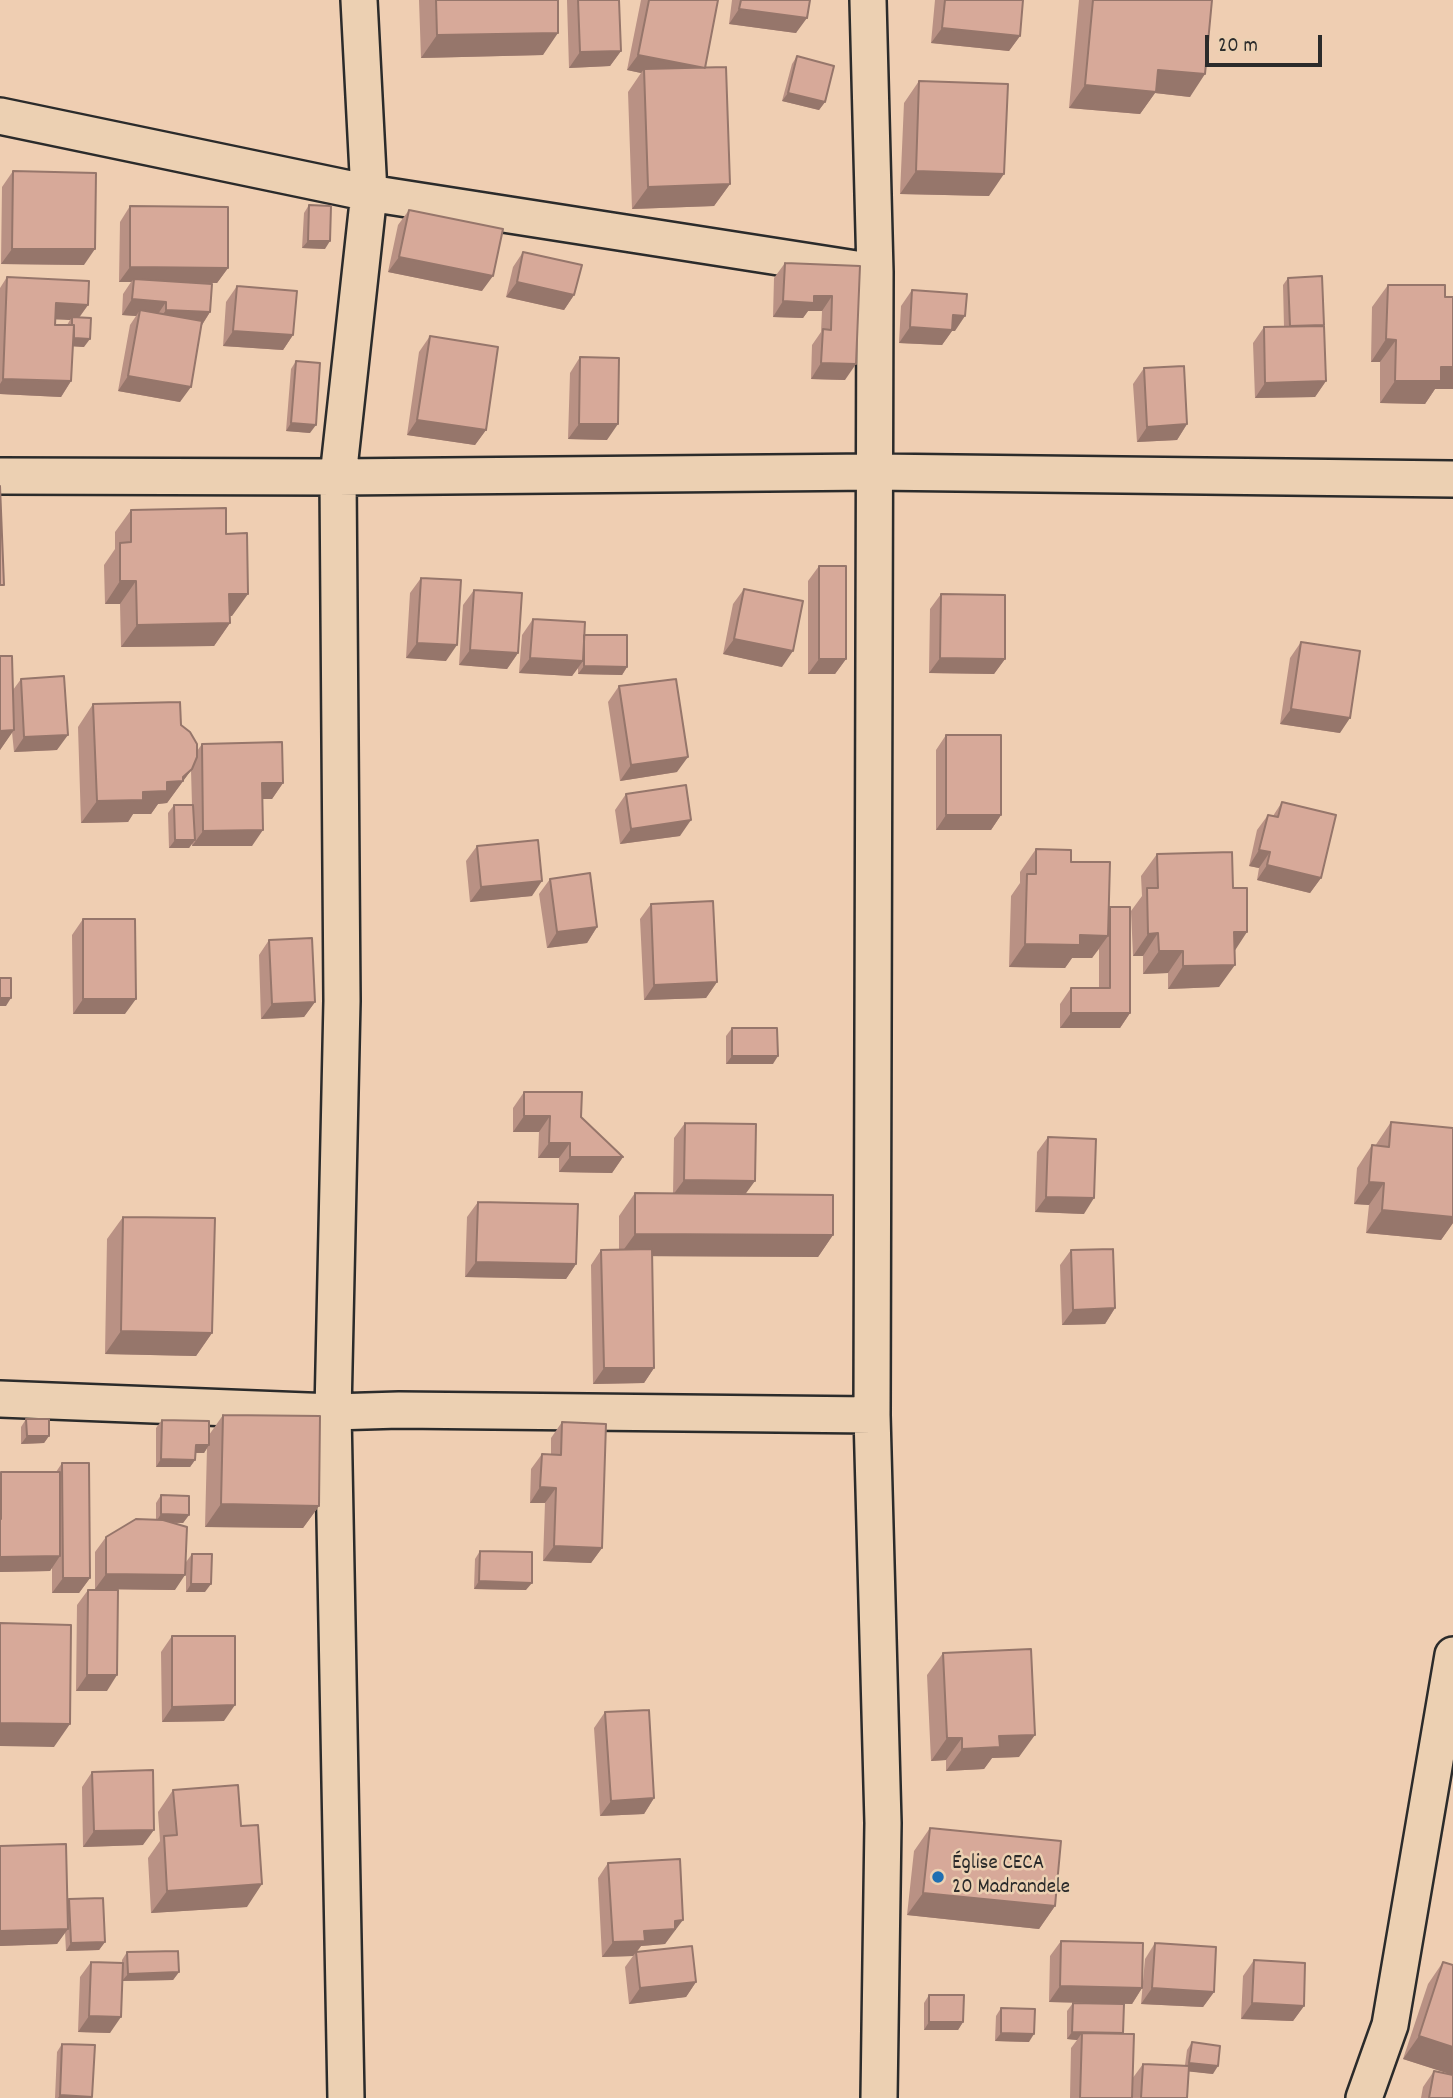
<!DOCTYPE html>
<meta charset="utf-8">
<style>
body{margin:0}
#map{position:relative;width:1453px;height:2098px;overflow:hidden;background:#efceb2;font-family:Dekko,sans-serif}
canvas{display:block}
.scale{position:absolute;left:1205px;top:35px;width:117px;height:32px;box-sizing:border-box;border:4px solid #2b2b2b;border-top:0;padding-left:9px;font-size:21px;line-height:24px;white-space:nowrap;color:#2b2b2b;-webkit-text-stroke:5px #ecd0b2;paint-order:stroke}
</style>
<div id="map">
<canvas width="1453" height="2098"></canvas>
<div class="scale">20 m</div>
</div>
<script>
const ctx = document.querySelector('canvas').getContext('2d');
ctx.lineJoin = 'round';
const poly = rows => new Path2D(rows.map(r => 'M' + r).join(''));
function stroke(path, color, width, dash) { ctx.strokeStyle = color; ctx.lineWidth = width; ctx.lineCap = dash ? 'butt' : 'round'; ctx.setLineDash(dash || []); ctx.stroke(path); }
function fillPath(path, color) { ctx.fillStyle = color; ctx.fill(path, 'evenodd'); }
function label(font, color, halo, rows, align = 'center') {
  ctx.font = font + ' Dekko,sans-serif'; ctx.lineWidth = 5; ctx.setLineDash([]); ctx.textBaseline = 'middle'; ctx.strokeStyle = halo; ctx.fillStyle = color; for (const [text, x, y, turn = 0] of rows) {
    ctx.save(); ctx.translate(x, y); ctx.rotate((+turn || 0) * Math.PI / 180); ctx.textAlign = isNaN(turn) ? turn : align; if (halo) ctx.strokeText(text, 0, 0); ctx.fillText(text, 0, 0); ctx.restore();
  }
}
const street = poly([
 [868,0,875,272,872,1415,883,1823,879,2098],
 [0,116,369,193,875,272],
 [0,476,338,477,874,472,1453,479],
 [0,1399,333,1412,399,1410,872,1415],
 [346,2098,333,1412,342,1001,338,477,369,193,359,0],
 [1364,2098,1390,2025,1453,1655]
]);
const wall = poly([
 [419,0,558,0,543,55,421,58],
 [567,0,619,0,621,51,610,66,569,68],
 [641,0,718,0,705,67,730,184,714,206,632,209,628,92,641,73,627,70],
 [732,0,810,0,796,33,729,24],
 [935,0,1023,0,1020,36,1009,51,931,43],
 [1079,0,1212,0,1190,97,1155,93,1140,114,1069,108],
 [797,56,825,102,819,110,782,101,792,64],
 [919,81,989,196,900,194,904,103],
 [13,171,84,265,1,264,2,187],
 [309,205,325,249,302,248,304,213],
 [130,206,228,268,217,283,196,283,210,312,202,325,180,402,118,391,130,325,136,316,122,315,123,294,131,282,119,282,120,222],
 [409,210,482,291,388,272,398,225],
 [523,252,574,295,564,310,506,297,513,267],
 [785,263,860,266,845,380,811,379,812,345,821,332,822,311,808,311,803,318,773,317,774,278],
 [7,277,88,305,79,318,84,347,73,346,71,381,61,397,0,394,0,288],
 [55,319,64,319,70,320,67,325,55,325],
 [1288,278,1326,381,1315,397,1255,398,1253,343,1264,327,1284,327,1283,285],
 [1388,285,1445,297,1435,389,1425,404,1380,403,1380,362,1371,362,1372,307],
 [237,286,293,335,283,350,223,346,226,302],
 [912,290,955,331,952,331,942,345,899,343,901,306],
 [430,336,486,430,475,445,407,435,419,352],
 [580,357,607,440,568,439,570,373],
 [296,361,310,433,286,431,291,369],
 [1144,368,1187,424,1177,440,1137,442,1133,384],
 [131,510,226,534,232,616,229,616,230,623,214,646,121,647,120,604,105,604,104,565,115,549,115,532],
 [819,566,846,659,835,674,808,674,808,581],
 [421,578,446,661,406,658,410,593],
 [744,589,782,667,723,654,733,604],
 [474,590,518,653,507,669,459,665,463,605],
 [941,594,1005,659,994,674,929,673,930,609],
 [533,619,584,635,627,667,622,675,578,674,578,668,572,676,519,673,522,635],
 [1301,642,1340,733,1280,724,1290,658],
 [0,656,13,690,21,679,57,750,14,752,12,732,0,750],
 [619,686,677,772,620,781,608,702],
 [93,704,181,725,197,751,202,744,283,783,272,799,262,799,252,846,192,846,192,843,189,848,169,848,168,813,174,805,192,805,191,770,167,803,158,804,151,814,133,814,128,822,81,823,78,727],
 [946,735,1001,815,991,830,936,830,936,750],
 [626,794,680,836,620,844,615,810],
 [1282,802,1321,878,1310,893,1257,880,1259,868,1249,866,1257,830,1268,815,1273,816],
 [477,846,532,896,470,902,466,861],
 [1036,849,1071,862,1109,908,1130,1013,1120,1028,1060,1028,1060,1004,1071,988,1099,988,1099,949,1092,958,1072,958,1065,968,1009,967,1011,896,1020,883,1020,872],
 [1157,854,1235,951,1219,987,1168,989,1168,973,1143,974,1143,956,1133,956,1131,911,1142,896,1141,876],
 [550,879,597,927,587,943,547,948,539,894],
 [651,904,717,982,706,998,644,1000,640,919],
 [83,919,125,1014,73,1014,72,935],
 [269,940,315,1002,304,1017,261,1019,259,955],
 [732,1028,773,1064,726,1064,726,1036],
 [524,1092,581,1117,623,1157,612,1173,559,1172,559,1158,538,1158,539,1132,513,1132,513,1108],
 [1391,1122,1453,1128,1453,1223,1441,1240,1366,1233,1369,1205,1354,1204,1357,1168,1372,1145,1375,1146],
 [685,1123,745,1194,833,1235,818,1257,652,1256,654,1368,644,1383,593,1384,591,1265,601,1250,619,1249,619,1216,635,1193,673,1194,674,1138],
 [1048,1137,1084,1214,1035,1212,1037,1152],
 [478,1202,576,1264,566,1279,465,1277,467,1217],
 [123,1217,212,1333,196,1356,105,1354,107,1239],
 [1071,1250,1115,1308,1105,1324,1062,1325,1060,1265],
 [223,1415,319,1506,303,1528,205,1527,207,1448,204,1453,196,1453,195,1460,190,1467,156,1467,156,1428,162,1420,209,1435],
 [26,1419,49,1436,44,1443,21,1444,21,1427],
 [562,1422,602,1548,591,1563,543,1561,545,1503,530,1503,531,1469,542,1454,551,1454,551,1438],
 [62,1463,90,1578,79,1593,52,1593,52,1567,50,1571,0,1572,0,1473,1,1472,56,1472],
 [161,1495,189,1515,183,1523,172,1523,175,1590,95,1589,95,1552,106,1537,156,1520,156,1503],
 [480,1551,526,1590,474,1589,475,1559],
 [192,1554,205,1592,186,1592,186,1562],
 [88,1590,107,1691,76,1691,77,1605],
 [172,1636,224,1721,162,1722,161,1652],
 [943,1653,1019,1757,992,1758,984,1769,946,1771,946,1760,931,1761,927,1675],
 [605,1712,654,1798,644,1814,600,1816,594,1728],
 [92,1772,143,1845,83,1847,82,1787],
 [173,1790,247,1907,151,1913,148,1858,160,1841,158,1812],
 [930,1828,1055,1906,1039,1929,907,1915,914,1851],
 [0,1846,67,1903,69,1899,105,1942,99,1950,66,1951,65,1932,57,1944,0,1946],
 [608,1863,672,1935,671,1935,665,1944,641,1946,637,1952,696,1982,686,1997,629,2004,625,1967,633,1956,602,1957,598,1878],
 [1061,1941,1142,1988,1132,2004,1049,2002,1050,1956],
 [1155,1943,1214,1992,1203,2007,1141,2004,1145,1959],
 [127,1952,179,1972,173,1980,122,1981,110,2033,78,2032,80,1977,91,1962,122,1963,122,1960],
 [1254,1960,1304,2006,1293,2021,1241,2019,1243,1976],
 [1443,1962,1453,2075,1403,2059,1428,1984],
 [929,1995,963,2022,958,2030,924,2030,924,2003],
 [1073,2003,1122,2034,1132,2079,1143,2064,1185,2065,1187,2050,1192,2042,1213,2074,1188,2071,1187,2098,1070,2098,1071,2048,1077,2040,1067,2039,1067,2011],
 [1001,2008,1029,2042,995,2041,996,2016],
 [62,2044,91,2098,55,2098,57,2052],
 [1434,2071,1453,2098,1421,2098,1423,2087]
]);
const shadedWall = poly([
 [739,9,807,18,796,33,729,24],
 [942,28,1020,36,1009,51,931,43],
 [558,33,543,55,421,58,437,35],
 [621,51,610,66,569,68,580,52],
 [638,55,705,68,644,69,641,73,627,70],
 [1158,70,1205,74,1190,97,1155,93,1140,114,1069,108,1085,85],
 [788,93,825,102,819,110,782,101],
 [916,171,1004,174,989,196,900,194],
 [730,184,714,206,632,209,648,187],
 [308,241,330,241,325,249,302,248],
 [12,249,95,249,84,265,1,264],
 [399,257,493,276,482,291,388,272],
 [130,267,228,268,217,283,133,282,134,279,131,282,119,282],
 [517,282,574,295,564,310,506,297],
 [814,296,832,296,822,311,808,311,803,318,773,317,783,301],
 [132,299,166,302,156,317,140,310,136,316,122,315],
 [56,303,88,305,77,320,72,317,70,320,45,319],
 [166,310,210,312,200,328,155,325],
 [953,315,965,316,955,331,952,331,942,345,899,343,910,327],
 [233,331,293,335,283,350,223,346],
 [71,338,90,339,84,347,66,346],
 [1386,339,1396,340,1380,362,1371,362],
 [821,363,856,364,845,380,811,379],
 [1441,367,1453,367,1453,389,1435,389,1425,404,1380,403,1395,381],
 [128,376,191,387,180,402,118,391],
 [3,379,71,381,61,397,0,394,0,384],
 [1326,381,1315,397,1255,398,1265,383],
 [417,420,486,430,475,445,407,435],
 [291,423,316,425,310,433,286,431],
 [579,424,618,424,607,440,568,439],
 [1187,424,1177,440,1137,442,1147,427],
 [120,581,136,581,120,604,105,604],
 [229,594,248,594,232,616,213,617],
 [230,623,214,646,121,647,137,625],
 [734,639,793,651,782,667,723,654],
 [417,643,457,645,446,661,406,658],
 [470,650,518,653,507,669,459,665],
 [530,658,583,661,572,676,519,673],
 [940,658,1005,659,994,674,929,673],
 [819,659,846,659,835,674,808,674],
 [584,666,627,667,622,675,578,674],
 [1291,709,1350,718,1340,733,1280,724],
 [14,730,0,750,0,731],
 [68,735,57,750,14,752,24,737],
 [688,757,677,772,620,781,631,765],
 [192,769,167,803,158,804,151,814,133,814,128,822,81,823,97,801,143,792,167,782,183,777],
 [262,783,283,783,272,799,251,799],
 [946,815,1001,815,991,830,936,830],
 [691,820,680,836,620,844,631,829],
 [263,830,252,846,192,846,203,831],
 [175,840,195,840,189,848,169,848],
 [1259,850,1270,852,1259,868,1249,866],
 [1267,865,1321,878,1310,893,1257,880],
 [542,881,532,896,470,902,481,887],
 [597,927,587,943,547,948,557,932],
 [1234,932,1247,932,1232,955],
 [1158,933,1143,956,1133,956,1148,934],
 [1080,935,1108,936,1092,958,1072,958,1065,968,1009,967,1025,944],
 [1159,951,1183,951,1168,973,1143,974],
 [1235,965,1219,987,1168,989,1183,966],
 [717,982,706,998,644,1000,654,985],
 [0,998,11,998,6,1006,0,1006],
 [83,999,136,999,125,1014,73,1014],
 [315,1002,304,1017,261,1019,272,1004],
 [1071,1013,1130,1013,1120,1028,1060,1028],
 [732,1056,778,1056,773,1064,726,1064],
 [524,1116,550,1116,539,1132,513,1132],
 [549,1143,570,1143,559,1158,538,1158],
 [570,1157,623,1157,612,1173,559,1172],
 [684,1180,755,1181,744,1196,673,1195],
 [1369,1182,1384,1183,1369,1205,1354,1204],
 [1046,1197,1094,1198,1084,1214,1035,1212],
 [1382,1210,1453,1217,1453,1223,1441,1240,1366,1233],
 [635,1234,833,1235,818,1257,619,1256],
 [476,1262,576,1264,566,1279,465,1277],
 [1115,1308,1105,1324,1062,1325,1073,1310],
 [121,1331,212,1333,196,1356,105,1354],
 [604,1368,654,1368,644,1383,593,1384],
 [27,1436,49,1436,44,1443,21,1444],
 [196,1445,209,1445,204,1453,190,1453],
 [161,1459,195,1460,190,1467,156,1467],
 [540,1487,556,1488,545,1503,530,1503],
 [221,1504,319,1506,303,1528,205,1527],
 [161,1514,189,1515,183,1523,156,1522],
 [554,1546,602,1548,591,1563,543,1561],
 [60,1556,50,1571,0,1572,0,1557],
 [106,1574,185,1575,175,1590,95,1589],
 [63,1578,90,1578,79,1593,52,1593],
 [479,1581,532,1583,526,1590,474,1589],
 [191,1584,211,1584,205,1592,186,1592],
 [87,1675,117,1675,107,1691,76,1691],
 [235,1705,224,1721,162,1722,172,1707],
 [0,1723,70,1724,54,1747,0,1746],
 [1035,1735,1019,1757,992,1758,984,1769,946,1771,962,1749,999,1736],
 [947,1738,962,1738,946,1760,931,1761],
 [654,1798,644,1814,600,1816,611,1801],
 [154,1830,143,1845,83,1847,94,1831],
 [262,1884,247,1907,151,1913,167,1891],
 [923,1893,1055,1906,1039,1929,907,1915],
 [683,1920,665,1944,641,1946,633,1956,602,1957,613,1942,675,1921],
 [68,1929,57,1944,0,1946,0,1931],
 [105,1942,99,1950,66,1951,71,1943],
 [179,1972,173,1980,122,1981,128,1974],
 [696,1982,686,1997,629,2004,640,1988],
 [1060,1986,1142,1988,1132,2004,1049,2002],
 [1152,1988,1214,1992,1203,2007,1141,2004],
 [1252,2003,1304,2006,1293,2021,1241,2019],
 [89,2016,121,2017,110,2033,78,2032],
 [929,2022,963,2022,958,2030,924,2030],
 [1072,2032,1123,2033,1117,2041,1082,2033,1077,2040,1067,2039],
 [1001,2033,1034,2034,1029,2042,995,2041],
 [1419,2036,1453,2047,1453,2075,1403,2059],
 [1189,2063,1218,2066,1213,2074,1184,2071],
 [60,2095,92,2097,91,2098,58,2098]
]);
const building = poly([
 [436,0,558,0,558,33,437,35,436,0],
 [578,0,619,0,621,51,580,52,578,0],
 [649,0,718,0,705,68,638,55,649,0],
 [741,0,810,0,807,18,739,9,741,0],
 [945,0,1023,0,1020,36,942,28,945,0],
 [1093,0,1212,0,1205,74,1158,70,1156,92,1085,85,1093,0],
 [797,56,834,66,825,102,788,93,797,56],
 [726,67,730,184,648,187,644,69,726,67],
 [919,81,1008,84,1004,174,916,171,919,81],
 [13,171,96,173,95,249,12,249,13,171],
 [309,205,331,206,330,241,308,241,309,205],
 [130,206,228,207,228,268,130,267,130,206],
 [409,210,503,229,493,276,399,257,409,210],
 [523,252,582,265,574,295,517,282,523,252],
 [785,263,860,266,856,364,821,363,823,329,831,330,832,296,814,296,814,303,783,301,785,263],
 [1322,276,1324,325,1290,326,1288,278,1322,276],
 [7,277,89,281,88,305,56,303,55,325,74,325,71,381,3,379,7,277],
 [134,279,212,284,210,312,166,310,166,302,132,299,134,279],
 [1388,285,1445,285,1445,297,1453,297,1453,367,1441,367,1441,381,1395,381,1396,340,1386,339,1388,285],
 [237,286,297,291,293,335,233,331,237,286],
 [912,290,967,294,965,316,953,315,952,330,910,327,912,290],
 [140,310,202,321,191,387,128,376,140,310],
 [72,317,91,318,90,339,74,338,74,325,72,325,72,317],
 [1324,326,1326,381,1265,383,1264,327,1324,326],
 [430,336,498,347,486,430,417,420,430,336],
 [580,357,619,358,618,424,579,424,580,357],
 [296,361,320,363,316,425,291,423,296,361],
 [1184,366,1187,424,1147,427,1144,368,1184,366],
 [0,486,4,585,0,585,0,486],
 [226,508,226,534,247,533,248,594,229,594,230,623,137,625,136,581,120,581,120,543,131,542,131,510,226,508],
 [819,566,846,566,846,659,819,659,819,566],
 [421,578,461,580,457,645,417,643,421,578],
 [744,589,803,601,793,651,734,639,744,589],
 [474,590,522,593,518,653,470,650,474,590],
 [941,594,1005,595,1005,659,940,658,941,594],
 [533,619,585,622,583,661,530,658,533,619],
 [584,635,627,635,627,667,584,666,584,635],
 [1301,642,1360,651,1350,718,1291,709,1301,642],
 [0,656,12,656,14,730,0,731,0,656],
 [64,676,68,735,24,737,21,679,64,676],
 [676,679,688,757,631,765,619,686,676,679],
 [180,702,181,725,190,732,197,744,197,757,192,769,183,777,183,781,167,782,167,791,143,792,143,800,97,801,93,704,180,702],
 [946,735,1001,735,1001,815,946,815,946,735],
 [282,742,283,783,262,783,263,830,203,831,202,744,282,742],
 [686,785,691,820,631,829,626,794,686,785],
 [1282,802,1336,815,1321,878,1267,865,1270,852,1259,850,1268,815,1278,817,1282,802],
 [174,805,193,805,195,840,175,840,174,805],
 [538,840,542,881,481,887,477,846,538,840],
 [1036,849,1071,850,1071,862,1110,862,1108,936,1080,935,1080,945,1025,944,1027,874,1036,874,1036,849],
 [1232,852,1233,888,1247,888,1247,932,1234,932,1235,965,1183,966,1183,951,1159,951,1158,933,1148,934,1147,888,1158,888,1157,854,1232,852],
 [590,873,597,927,557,932,550,879,590,873],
 [713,901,717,982,654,985,651,904,713,901],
 [1110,907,1130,907,1130,1013,1071,1013,1071,988,1110,988,1110,907],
 [83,919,135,919,136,999,83,999,83,919],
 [312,938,315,1002,272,1004,269,940,312,938],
 [0,978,11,978,11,998,0,998,0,978],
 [732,1028,777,1028,778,1056,732,1056,732,1028],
 [524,1092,582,1092,581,1117,623,1157,570,1157,570,1143,549,1143,550,1116,524,1116,524,1092],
 [1391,1122,1453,1128,1453,1217,1382,1210,1384,1183,1369,1182,1372,1145,1389,1147,1391,1122],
 [685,1123,756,1124,755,1181,684,1180,685,1123],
 [1048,1137,1096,1139,1094,1198,1046,1197,1048,1137],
 [635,1193,833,1195,833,1235,635,1234,635,1193],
 [478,1202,578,1204,576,1264,476,1262,478,1202],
 [123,1217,215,1218,212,1333,121,1331,123,1217],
 [652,1249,654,1368,604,1368,601,1250,652,1249],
 [1113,1249,1115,1308,1073,1310,1071,1250,1113,1249],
 [223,1415,320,1416,319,1506,221,1504,223,1415],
 [26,1419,49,1419,49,1436,27,1436,26,1419],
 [162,1420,209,1421,209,1445,196,1445,195,1460,161,1459,162,1420],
 [562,1422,606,1424,602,1548,554,1546,556,1488,540,1487,542,1454,561,1455,562,1422],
 [62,1463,89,1463,90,1578,63,1578,62,1463],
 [1,1472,60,1472,60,1556,0,1557,0,1519,1,1519,1,1472],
 [161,1495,189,1496,189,1515,161,1514,161,1495],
 [136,1519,163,1520,187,1527,185,1575,106,1574,106,1537,136,1519],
 [480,1551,532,1552,532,1583,479,1581,480,1551],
 [192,1554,212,1554,211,1584,191,1584,192,1554],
 [88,1590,118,1590,117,1675,87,1675,88,1590],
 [0,1623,71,1625,70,1724,0,1723,0,1623],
 [172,1636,235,1636,235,1705,172,1707,172,1636],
 [1031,1649,1035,1735,999,1736,1000,1747,962,1749,962,1738,947,1738,943,1653,1031,1649],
 [649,1710,654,1798,611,1801,605,1712,649,1710],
 [153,1770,154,1830,94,1831,92,1772,153,1770],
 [238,1785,241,1826,258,1825,262,1884,167,1891,164,1836,177,1835,173,1790,238,1785],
 [930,1828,1061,1841,1055,1906,923,1893,930,1828],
 [66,1844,68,1929,0,1931,0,1846,66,1844],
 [680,1859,683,1920,675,1921,675,1929,644,1931,645,1941,613,1942,608,1863,680,1859],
 [103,1898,105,1942,71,1943,69,1899,103,1898],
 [1061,1941,1143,1943,1142,1988,1060,1986,1061,1941],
 [1155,1943,1216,1947,1214,1992,1152,1988,1155,1943],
 [692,1946,696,1982,640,1988,636,1952,692,1946],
 [178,1951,179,1972,128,1974,127,1952,178,1951],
 [1254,1960,1305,1963,1304,2006,1252,2003,1254,1960],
 [91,1962,123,1963,121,2017,89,2016,91,1962],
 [1443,1962,1453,1965,1453,2047,1419,2036,1443,1962],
 [929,1995,964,1995,963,2022,929,2022,929,1995],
 [1073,2003,1124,2004,1123,2033,1072,2032,1073,2003],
 [1001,2008,1035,2009,1034,2034,1001,2033,1001,2008],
 [1082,2033,1134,2034,1132,2098,1080,2098,1082,2033],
 [1192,2042,1220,2046,1218,2066,1189,2063,1192,2042],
 [62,2044,95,2045,92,2097,60,2095,62,2044],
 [1143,2064,1189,2066,1187,2098,1141,2098,1143,2064],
 [1434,2071,1453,2075,1453,2098,1429,2098,1434,2071]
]);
const markers = [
 [938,1877,7,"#1f6fb2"]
];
const poiNames = [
 ["Église CECA",952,1865],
 ["20 Madrandele",952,1889]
];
stroke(street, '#2b2b2b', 40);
stroke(street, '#ecd0b2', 35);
fillPath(wall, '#b99184');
fillPath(shadedWall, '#96766b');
fillPath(building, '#d7a999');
stroke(building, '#96766b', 2);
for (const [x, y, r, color] of markers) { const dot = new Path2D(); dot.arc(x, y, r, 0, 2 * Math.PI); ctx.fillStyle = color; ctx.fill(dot); stroke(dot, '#ecd0b2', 2.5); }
label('21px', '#2b2b2b', '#ecd0b2', poiNames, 'left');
</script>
